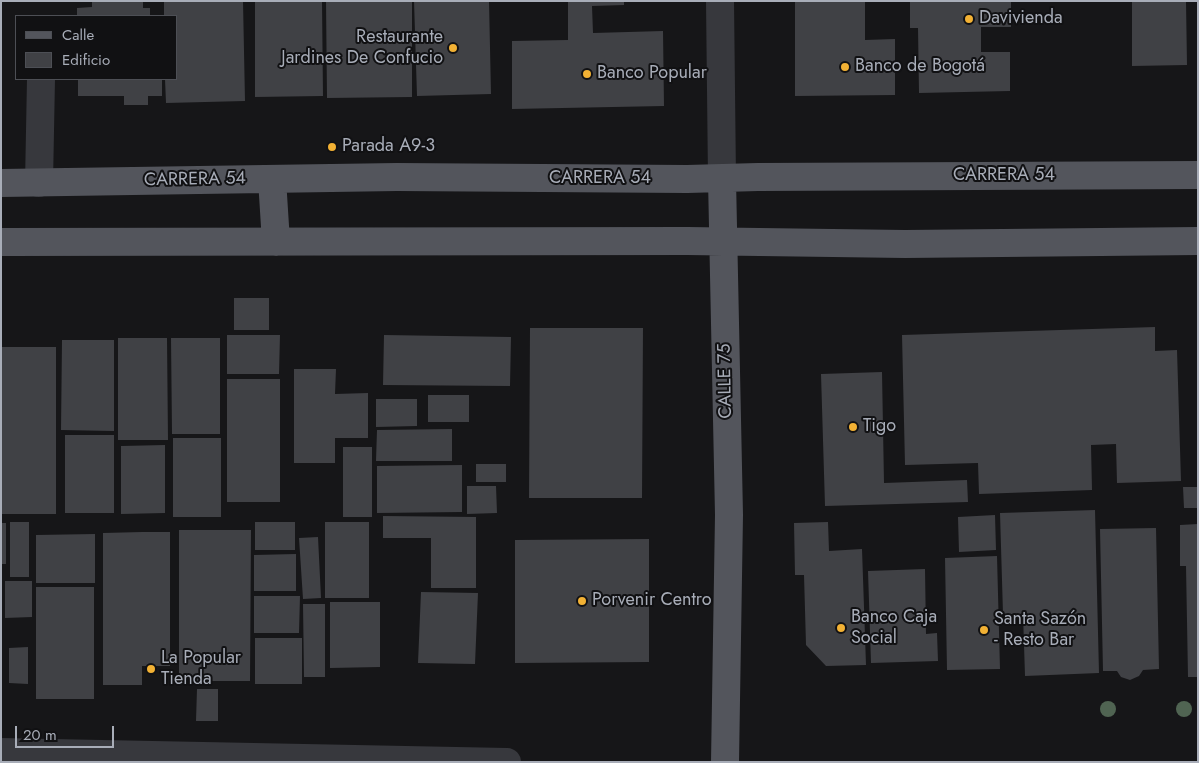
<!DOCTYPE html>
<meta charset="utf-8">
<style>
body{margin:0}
#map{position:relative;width:1199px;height:763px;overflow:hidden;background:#161618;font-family:Jost,sans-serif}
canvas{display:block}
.frame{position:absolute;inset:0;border:2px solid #a8adb8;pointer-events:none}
.legend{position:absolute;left:15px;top:15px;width:162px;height:65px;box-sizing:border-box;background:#111113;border:1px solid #4d4f55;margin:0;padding:6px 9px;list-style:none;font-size:15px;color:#a8adb8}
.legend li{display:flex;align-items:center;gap:10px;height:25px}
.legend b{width:25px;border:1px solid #4d4f55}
.scale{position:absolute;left:15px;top:726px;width:99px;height:22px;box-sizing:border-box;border:2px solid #a8adb8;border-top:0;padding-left:6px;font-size:15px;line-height:18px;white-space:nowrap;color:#a8adb8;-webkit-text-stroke:4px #111113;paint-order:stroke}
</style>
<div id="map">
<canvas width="1199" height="763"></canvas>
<div class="frame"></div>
<ul class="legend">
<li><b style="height:6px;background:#53555c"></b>Calle</li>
<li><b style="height:14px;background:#404145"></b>Edificio</li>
</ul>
<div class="scale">20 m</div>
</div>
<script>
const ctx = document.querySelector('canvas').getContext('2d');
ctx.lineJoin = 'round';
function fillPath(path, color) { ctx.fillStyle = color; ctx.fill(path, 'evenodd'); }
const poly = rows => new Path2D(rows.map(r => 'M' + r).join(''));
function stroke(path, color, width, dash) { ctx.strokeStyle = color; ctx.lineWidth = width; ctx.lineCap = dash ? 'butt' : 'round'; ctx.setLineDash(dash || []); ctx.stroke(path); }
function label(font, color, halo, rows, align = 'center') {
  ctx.font = font + ' Jost,sans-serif'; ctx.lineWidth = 4; ctx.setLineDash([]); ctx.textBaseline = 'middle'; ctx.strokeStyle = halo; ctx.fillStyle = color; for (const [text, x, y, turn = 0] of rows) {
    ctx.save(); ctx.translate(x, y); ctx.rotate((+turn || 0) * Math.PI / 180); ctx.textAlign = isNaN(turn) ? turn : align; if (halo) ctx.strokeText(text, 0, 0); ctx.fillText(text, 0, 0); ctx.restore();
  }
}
const building = poly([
 [92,1,143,1,143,8,150,8,150,16,77,16,77,8,92,7],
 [164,1,243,1,245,101,166,103,165,79,176,79,176,16,164,16],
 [255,1,322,1,323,96,255,97],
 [326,1,412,1,412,97,327,98],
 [414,1,489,1,491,94,417,96],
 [568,1,624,1,624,5,592,6,593,33,663,31,664,106,512,109,512,41,568,40],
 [795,1,865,1,865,40,895,39,895,95,795,96],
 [910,1,1011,1,1011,27,981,27,981,52,1010,52,1010,91,919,93,918,28,910,28],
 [1132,1,1186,1,1187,65,1132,66],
 [78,79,162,79,162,96,148,96,148,105,124,105,124,96,78,96],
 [234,298,269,298,269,330,234,330],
 [1155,327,1155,351,1177,350,1181,481,1117,483,1116,444,1091,445,1092,490,979,494,978,463,905,465,902,335],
 [530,328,643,328,642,498,529,498],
 [227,335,280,335,279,374,227,374],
 [384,335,511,337,510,386,383,385],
 [118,338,167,338,168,440,118,440],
 [171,338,220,338,220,434,172,434],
 [62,340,114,340,114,431,61,430],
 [1,347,56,347,56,514,1,514],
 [294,369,336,369,335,394,368,393,368,438,335,438,335,463,294,463],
 [882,372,884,483,967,480,968,502,825,506,821,374],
 [227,379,280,379,280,502,227,502],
 [428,395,469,395,469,422,428,422],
 [376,399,417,399,417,426,376,427],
 [452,429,452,461,376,461,377,430],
 [65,435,114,435,114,513,65,513],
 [173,438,221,438,221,517,173,517],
 [165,445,165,513,121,514,121,446],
 [343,447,372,447,372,517,343,517],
 [476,464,506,464,506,482,476,482],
 [462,465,462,512,377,513,377,466],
 [467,486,496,486,497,513,467,514],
 [1183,487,1198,487,1198,508,1184,508],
 [1095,510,1099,673,1025,676,1023,614,1003,614,1000,513],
 [995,515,996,550,959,552,958,517],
 [383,516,476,517,476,588,431,588,431,538,383,538],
 [10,522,29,522,29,577,10,577],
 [255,522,295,522,295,550,255,550],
 [325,522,369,522,369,598,325,598],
 [828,522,829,551,862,549,866,665,826,666,806,645,804,575,795,575,794,523],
 [1,523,6,523,6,564,1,564],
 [1198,524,1198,677,1188,677,1186,566,1180,566,1180,525],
 [1156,528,1159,669,1143,670,1139,676,1130,680,1121,677,1117,671,1103,671,1100,529],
 [179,530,251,530,250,681,179,681],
 [142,532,170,532,170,666,142,666,142,685,103,685,103,533],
 [95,534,95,583,36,583,36,535],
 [318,537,321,598,303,599,299,538],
 [649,539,649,662,515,663,515,540],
 [296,554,296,591,254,591,254,555],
 [997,556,1000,669,947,670,945,558],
 [925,569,926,634,937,633,938,661,871,663,868,571],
 [5,581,32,581,32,617,5,618],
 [36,587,94,587,94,699,36,699],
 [421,592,478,593,475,664,418,663],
 [254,596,300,596,299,633,254,633],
 [330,602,380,602,380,667,330,668],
 [303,604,325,604,325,677,304,677],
 [255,638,302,638,302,684,255,684],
 [28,647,28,684,9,683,9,648],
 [197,689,218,689,218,721,196,721]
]);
const minor = poly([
 [720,1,722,179],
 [39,183,41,79],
 [1,752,507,762]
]);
const major = poly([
 [272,179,276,242],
 [722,179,729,515,725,762],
 [1,183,397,177,687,179,758,177,1198,175],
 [1,242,687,241,905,244,1198,241]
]);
const trees = [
 [1108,709],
 [1184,709]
];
const markers = [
 [969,19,5,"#f2b134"],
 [453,48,5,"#f2b134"],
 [845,67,5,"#f2b134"],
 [587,74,5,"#f2b134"],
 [332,147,5,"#f2b134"],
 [853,427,5,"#f2b134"],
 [582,601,5,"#f2b134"],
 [841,628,5,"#f2b134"],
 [984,630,5,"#f2b134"],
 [151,669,5,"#f2b134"]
];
const poiNames = [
 ["Davivienda",979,19],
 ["Restaurante",443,38,"right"],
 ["Jardines De Confucio",443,59,"right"],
 ["Banco de Bogotá",855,67],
 ["Banco Popular",597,74],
 ["Parada A9-3",342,147],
 ["Tigo",863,427],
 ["Porvenir Centro",592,601],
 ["Banco Caja",851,618],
 ["Social",851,639],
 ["Santa Sazón",994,620],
 ["- Resto Bar",994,641],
 ["La Popular",161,659],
 ["Tienda",161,680]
];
const streetNames = [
 ["CARRERA 54",1004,176],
 ["CARRERA 54",600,179],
 ["CARRERA 54",195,180,-1],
 ["CALLE 75",726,381,-91]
];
fillPath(building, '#404145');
stroke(minor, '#37383d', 28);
stroke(major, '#53555c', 28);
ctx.fillStyle = '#506452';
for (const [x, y] of trees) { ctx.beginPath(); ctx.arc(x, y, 8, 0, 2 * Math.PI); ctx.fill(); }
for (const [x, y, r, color] of markers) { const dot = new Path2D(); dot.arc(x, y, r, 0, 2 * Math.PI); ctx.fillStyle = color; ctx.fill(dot); stroke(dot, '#111113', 2); }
label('18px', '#a8adb8', '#111113', poiNames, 'left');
label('18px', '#a8adb8', '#111113', streetNames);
</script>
